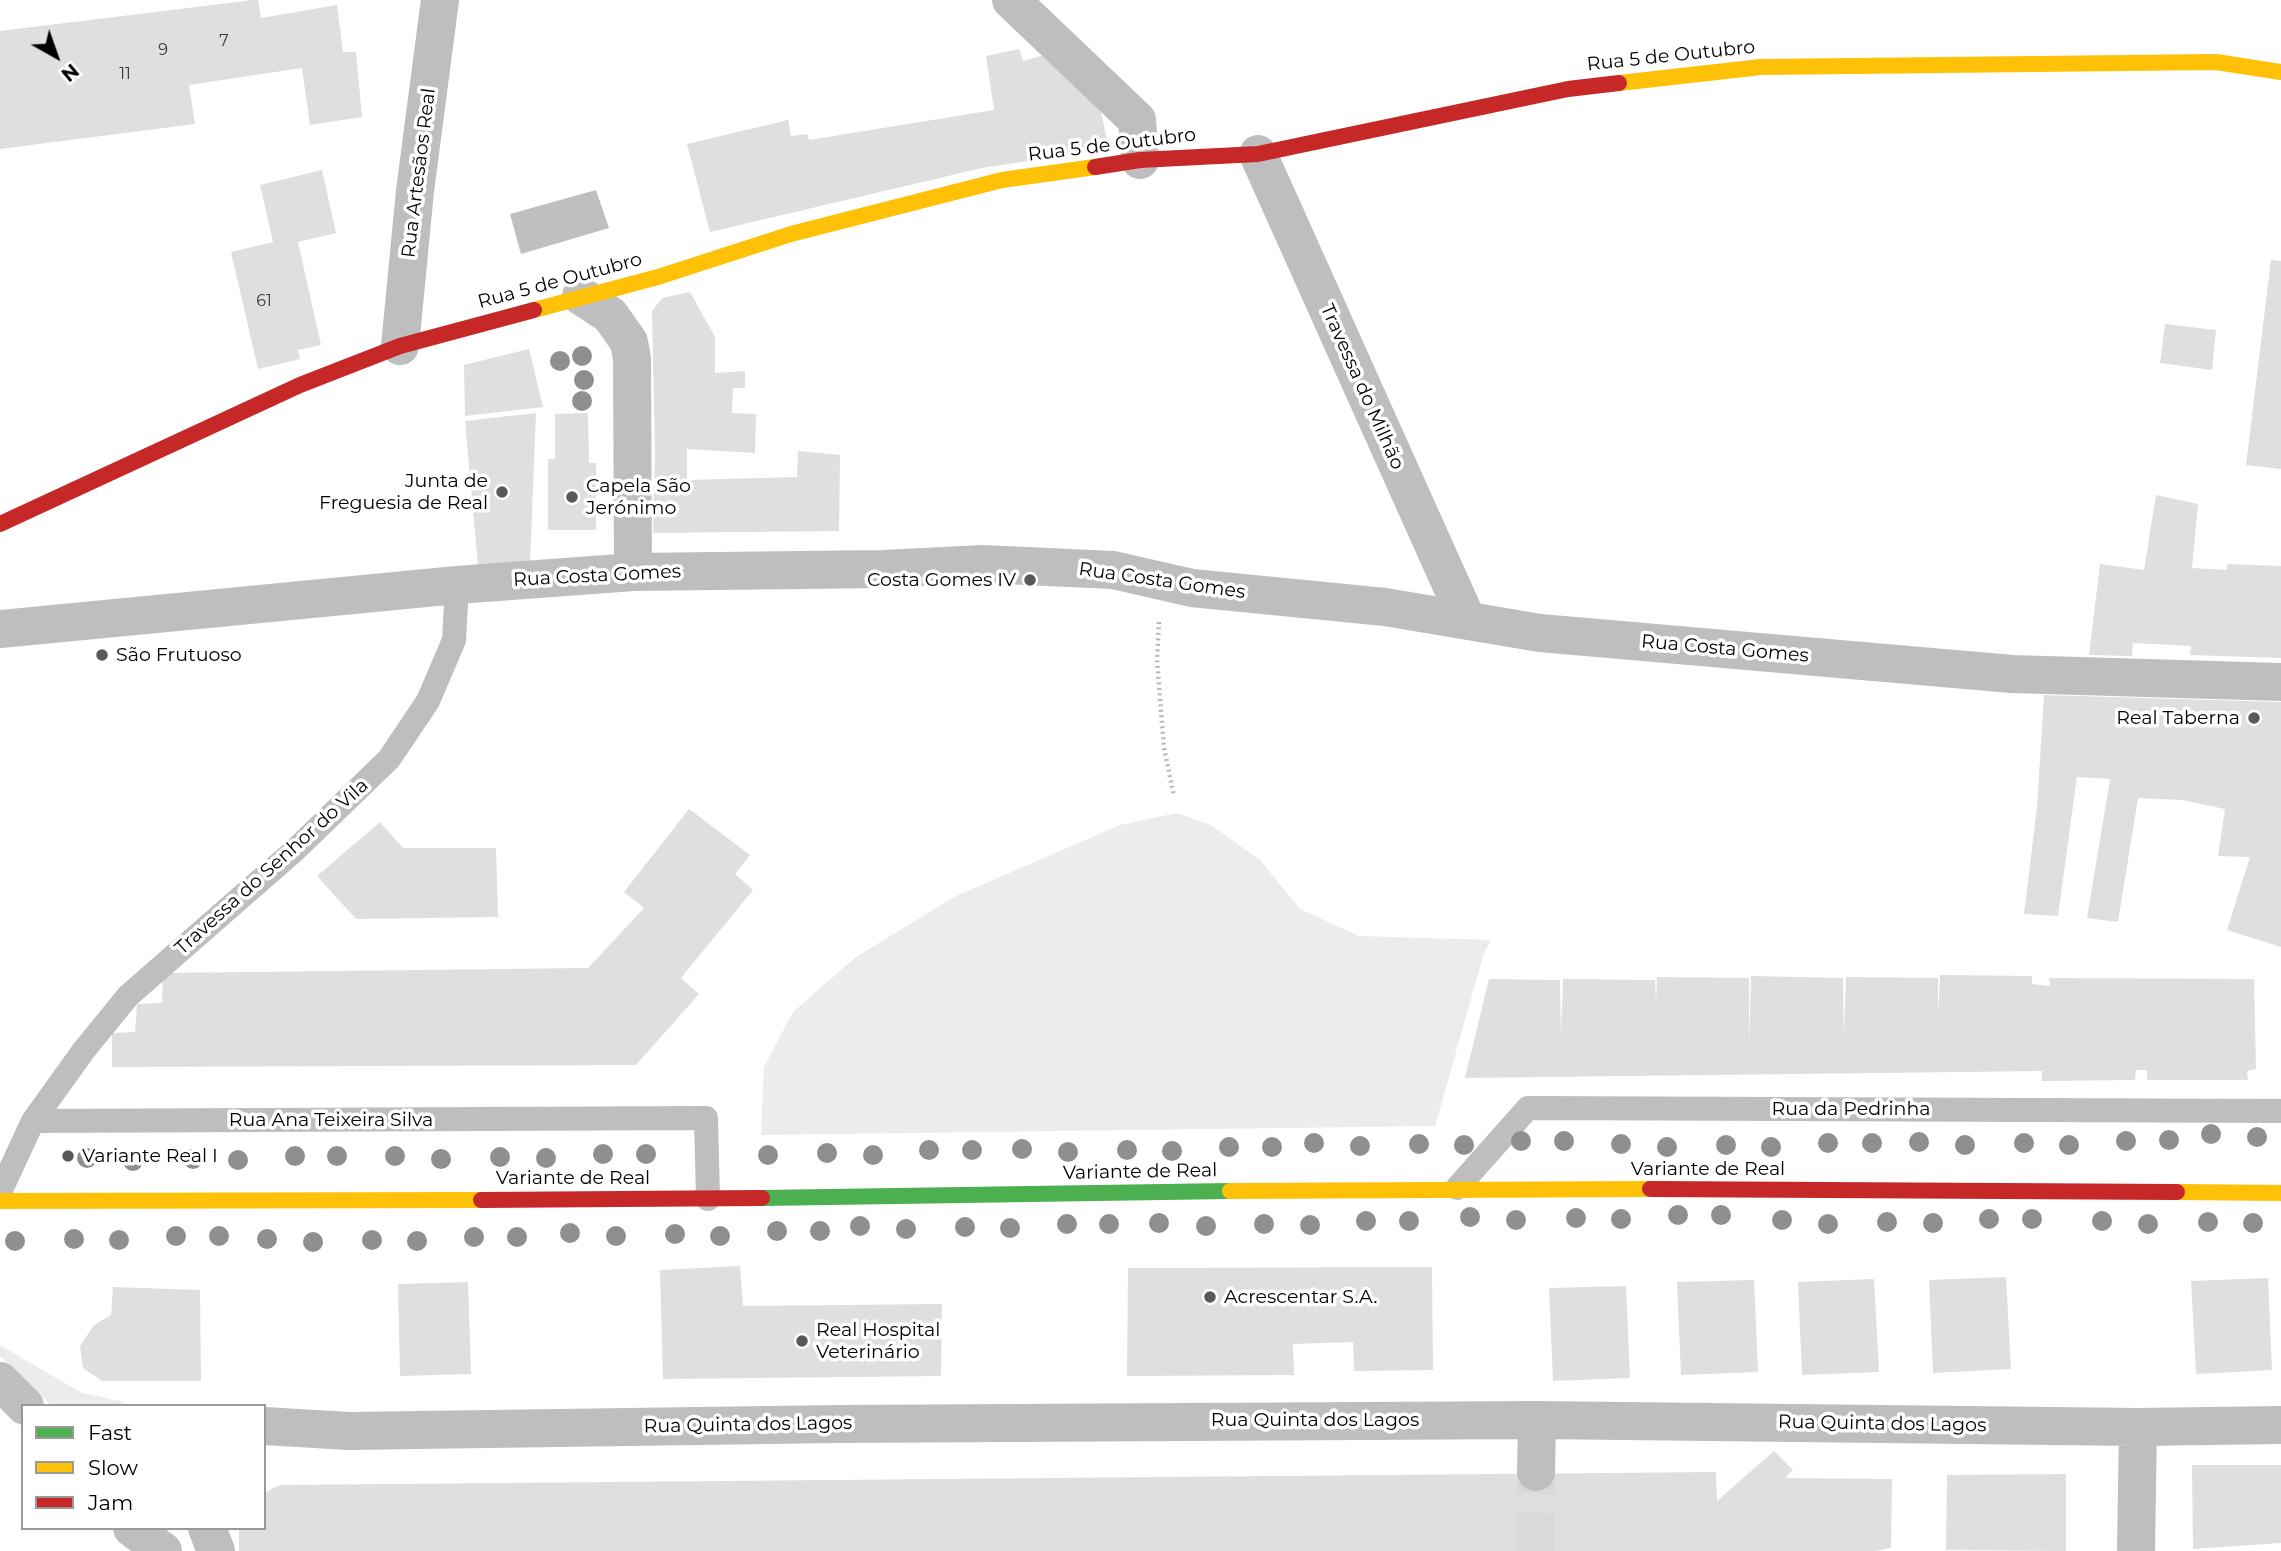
<!DOCTYPE html>
<meta charset="utf-8">
<style>
body{margin:0}
#map{position:relative;width:2281px;height:1551px;overflow:hidden;background:#fff;font-family:Montserrat,sans-serif}
canvas{display:block}
.legend{position:absolute;left:21px;top:1404px;width:245px;height:126px;box-sizing:border-box;background:#fff;border:2px solid #999;margin:0;padding:9px 12px;list-style:none;font-size:21px;color:#000}
.legend li{display:flex;align-items:center;gap:14px;height:35px}
.legend b{width:35px;border:2px solid #999}
.north{position:absolute;left:21px;top:21px;width:70px;height:70px;-webkit-text-stroke:5px #fff;paint-order:stroke;rotate:140deg;font-size:19px;font-weight:700;line-height:28px;text-align:center;color:#000}
.north::after{content:'';display:block;margin:auto;width:24px;height:32px;background:#000;clip-path:polygon(50% 0,100% 100%,50% 72%,0 100%)}
</style>
<div id="map">
<canvas width="2281" height="1551"></canvas>
<ul class="legend">
<li><b style="height:9px;background:#4caf50"></b>Fast</li>
<li><b style="height:9px;background:#ffc107"></b>Slow</li>
<li><b style="height:9px;background:#c62828"></b>Jam</li>
</ul>
<div class="north">N</div>
</div>
<script>
const ctx = document.querySelector('canvas').getContext('2d');
ctx.lineJoin = 'round';
function fillPath(path, color) { ctx.fillStyle = color; ctx.fill(path, 'evenodd'); }
const poly = rows => new Path2D(rows.map(r => 'M' + r).join(''));
function stroke(path, color, width, dash) { ctx.strokeStyle = color; ctx.lineWidth = width; ctx.lineCap = dash ? 'butt' : 'round'; ctx.setLineDash(dash || []); ctx.stroke(path); }
function label(font, color, halo, rows, align = 'center') {
  ctx.font = font + ' Montserrat,sans-serif'; ctx.lineWidth = 7; ctx.setLineDash([]); ctx.textBaseline = 'middle'; ctx.strokeStyle = halo; ctx.fillStyle = color; for (const [text, x, y, turn = 0] of rows) {
    ctx.save(); ctx.translate(x, y); ctx.rotate((+turn || 0) * Math.PI / 180); ctx.textAlign = isNaN(turn) ? turn : align; if (halo) ctx.strokeText(text, 0, 0); ctx.fillText(text, 0, 0); ctx.restore();
  }
}
const green = poly([
 [1177,813,1211,825,1260,860,1300,909,1359,936,1491,940,1484,953,1435,1126,761,1135,764,1067,793,1012,856,957,954,897,1120,825],
 [0,1345,82,1393,125,1402,116,1406,52,1406,0,1356]
]);
const water = poly([
 [596,190,609,228,521,254,510,214]
]);
const building = poly([
 [253,0,258,0,261,18,337,5,343,52,356,52,362,117,310,125,302,68,189,85,195,124,0,149,0,31],
 [1019,49,1023,61,1048,54,1099,103,1109,149,982,168,710,232,687,144,788,120,791,136,807,134,809,140,994,110,986,56],
 [322,170,336,233,298,242,321,345,298,350,300,359,258,369,231,252,273,242,260,185],
 [2271,260,2281,261,2281,469,2246,465],
 [690,292,715,337,715,373,745,371,745,388,733,388,732,413,756,414,755,453,687,449,687,480,797,477,798,451,840,455,839,531,653,533,655,451,652,311,662,298],
 [2165,324,2216,330,2212,370,2160,363],
 [529,349,543,407,465,416,464,365],
 [536,413,530,563,478,566,465,421],
 [588,413,589,463,596,463,596,530,548,530,548,459,555,459,555,414],
 [2156,495,2198,504,2192,568,2227,570,2227,564,2281,566,2281,658,2190,655,2191,646,2133,643,2132,656,2089,655,2100,564,2144,570],
 [2044,695,2281,702,2281,947,2227,930,2250,857,2218,856,2225,809,2182,800,2138,798,2118,922,2087,918,2110,779,2077,777,2058,916,2024,914,2037,807],
 [689,809,750,855,735,874,753,890,681,978,699,994,636,1065,112,1067,112,1033,135,1032,137,1004,162,1003,163,973,588,968,644,908,624,892],
 [380,822,403,848,496,848,498,917,356,919,317,876],
 [1940,975,2032,976,2032,984,2050,986,2049,978,2254,979,2256,1069,2247,1071,2248,1080,2147,1080,2147,1070,2136,1070,2135,1080,2042,1081,2042,1071,1465,1078,1489,979,1560,980,1561,1036,1563,979,1655,980,1656,1002,1657,977,1749,978,1749,1046,1751,976,1843,978,1844,1036,1846,977,1938,978,1938,1017],
 [740,1266,743,1306,942,1304,941,1376,663,1379,660,1270],
 [1432,1267,1433,1370,1354,1371,1353,1342,1293,1344,1294,1375,1127,1376,1128,1268],
 [2006,1277,2011,1369,1933,1373,1929,1280],
 [2268,1278,2272,1370,2196,1374,2191,1281],
 [1874,1279,1879,1372,1802,1375,1798,1282],
 [1754,1280,1758,1372,1681,1375,1677,1282],
 [468,1282,471,1374,400,1376,398,1284],
 [1626,1286,1630,1378,1553,1381,1549,1288],
 [113,1287,200,1290,201,1381,102,1381,83,1368,80,1346,94,1325,111,1315],
 [1774,1451,1793,1470,1785,1478,1892,1479,1891,1548,1875,1551,239,1551,239,1528,264,1528,264,1493,280,1485,1716,1472,1717,1501],
 [2192,1465,2281,1465,2281,1543,2193,1549],
 [2066,1474,2066,1551,1946,1550,1947,1475]
]);
const streetTunnel = poly([
 [1535,1551,1536,1472]
]);
const path = poly([
 [1159,622,1157,660,1164,748,1174,796]
]);
const lane = poly([
 [33,1121,84,1050,128,996,295,850,389,759,428,701,454,640,457,585],
 [1457,1188,1528,1108,2281,1111],
 [0,1192,33,1121,706,1118,708,1199]
]);
const street = poly([
 [1011,0,1137,120,1140,160],
 [1258,154,1467,620],
 [581,296,610,315,629,342,632,359,633,572],
 [400,346,415,191,440,0],
 [0,629,457,585,633,572,883,569,983,564,1113,570,1192,588,1385,607,1540,633,2012,674,2281,682],
 [0,1381,25,1406],
 [264,1426,349,1431,838,1424,1537,1420,2138,1427,2281,1425],
 [1536,1472,1537,1420],
 [132,1528,163,1551],
 [207,1528,216,1551],
 [2136,1551,2138,1427]
]);
const fast = poly([
 [762,1198,1230,1191]
]);
const slow = poly([
 [1619,83,1761,67,2216,62,2281,72],
 [534,310,658,277,791,234,1002,180,1095,167],
 [1230,1191,1650,1189],
 [2177,1192,2281,1193],
 [0,1201,481,1200]
]);
const jam = poly([
 [1095,167,1140,160,1258,154,1568,89,1619,83],
 [0,524,300,385,400,346,534,310],
 [1650,1189,2177,1192],
 [481,1200,762,1198]
]);
const trees = [
 [582,356],
 [560,361],
 [584,380],
 [582,401],
 [2211,1134],
 [2257,1137],
 [2169,1140],
 [1521,1141],
 [1564,1141],
 [2126,1141],
 [1919,1142],
 [1314,1143],
 [1828,1143],
 [1872,1143],
 [2024,1143],
 [1419,1144],
 [1621,1144],
 [1464,1145],
 [1726,1145],
 [1965,1145],
 [2069,1145],
 [1360,1146],
 [1229,1147],
 [1272,1147],
 [1667,1147],
 [1771,1147],
 [1022,1149],
 [929,1150],
 [972,1150],
 [1127,1150],
 [1172,1151],
 [1068,1152],
 [827,1153],
 [603,1154],
 [646,1154],
 [768,1155],
 [873,1155],
 [295,1156],
 [337,1156],
 [395,1156],
 [500,1157],
 [87,1158],
 [546,1158],
 [193,1159],
 [441,1159],
 [238,1160],
 [133,1161],
 [1678,1215],
 [1721,1215],
 [1470,1217],
 [1576,1218],
 [1621,1219],
 [1989,1219],
 [2032,1219],
 [1516,1220],
 [1782,1220],
 [1366,1221],
 [1409,1221],
 [2102,1221],
 [1887,1222],
 [2208,1222],
 [1159,1223],
 [1933,1223],
 [2253,1223],
 [1067,1224],
 [1109,1224],
 [1264,1224],
 [1828,1224],
 [2148,1224],
 [1310,1225],
 [860,1226],
 [1206,1226],
 [965,1227],
 [1010,1228],
 [906,1229],
 [777,1231],
 [820,1231],
 [570,1233],
 [675,1234],
 [176,1236],
 [219,1236],
 [616,1236],
 [720,1236],
 [474,1237],
 [517,1237],
 [74,1239],
 [267,1239],
 [119,1240],
 [372,1240],
 [15,1241],
 [417,1241],
 [313,1242]
];
const markers = [
 [502,492,7,"#595959"],
 [572,497,7,"#595959"],
 [1030,580,7,"#595959"],
 [102,655,7,"#595959"],
 [2254,718,7,"#595959"],
 [68,1156,7,"#595959"],
 [1210,1297,7,"#595959"],
 [802,1341,7,"#595959"]
];
const numberNames = [
 ["7",224,41],
 ["9",163,50],
 ["11",125,74],
 ["61",264,301]
];
const streetNames = [
 ["Rua 5 de Outubro",1671,56,-6],
 ["Rua 5 de Outubro",1112,145,-7],
 ["Rua Artesãos Real",419,173,-83],
 ["Rua 5 de Outubro",560,281,-15],
 ["Travessa do Milhão",1362,387,66],
 ["Rua Costa Gomes",597,576,-3],
 ["Rua Costa Gomes",1162,581,8],
 ["Rua Costa Gomes",1725,649,5],
 ["Travessa do Senhor do Vila",272,867,-42],
 ["Rua da Pedrinha",1851,1109],
 ["Rua Ana Teixeira Silva",331,1120],
 ["Variante de Real",1708,1169],
 ["Variante de Real",1140,1172,-1],
 ["Variante de Real",573,1178],
 ["Rua Quinta dos Lagos",1315,1420],
 ["Rua Quinta dos Lagos",1882,1424,1],
 ["Rua Quinta dos Lagos",748,1425,-1]
];
const poiNames = [
 ["Junta de",488,481,"right"],
 ["Freguesia de Real",488,503,"right"],
 ["Capela São",586,486],
 ["Jerónimo",586,508],
 ["Costa Gomes IV",1016,580,"right"],
 ["São Frutuoso",116,655],
 ["Real Taberna",2240,718,"right"],
 ["Variante Real I",82,1156],
 ["Acrescentar S.A.",1224,1297],
 ["Real Hospital",816,1330],
 ["Veterinário",816,1352]
];
fillPath(green, '#ececec');
fillPath(water, '#bfbfbf');
fillPath(building, '#dfdfdf');
stroke(streetTunnel, '#d9d9d9', 38, [38, 19]);
stroke(path, '#b9b9b9', 4.5, [2, 3.5]);
stroke(lane, '#bebebe', 24);
stroke(street, '#bebebe', 38);
stroke(fast, '#4caf50', 16);
stroke(slow, '#ffc107', 16);
stroke(jam, '#c62828', 16);
ctx.fillStyle = '#8f8f8f';
for (const [x, y] of trees) { ctx.beginPath(); ctx.arc(x, y, 10, 0, 2 * Math.PI); ctx.fill(); }
for (const [x, y, r, color] of markers) { const dot = new Path2D(); dot.arc(x, y, r, 0, 2 * Math.PI); ctx.fillStyle = color; ctx.fill(dot); stroke(dot, '#fff', 2.5); }
label('16px', '#383838', null, numberNames);
label('19px', '#000', '#fff', streetNames);
label('19px', '#000', '#fff', poiNames, 'left');
</script>
